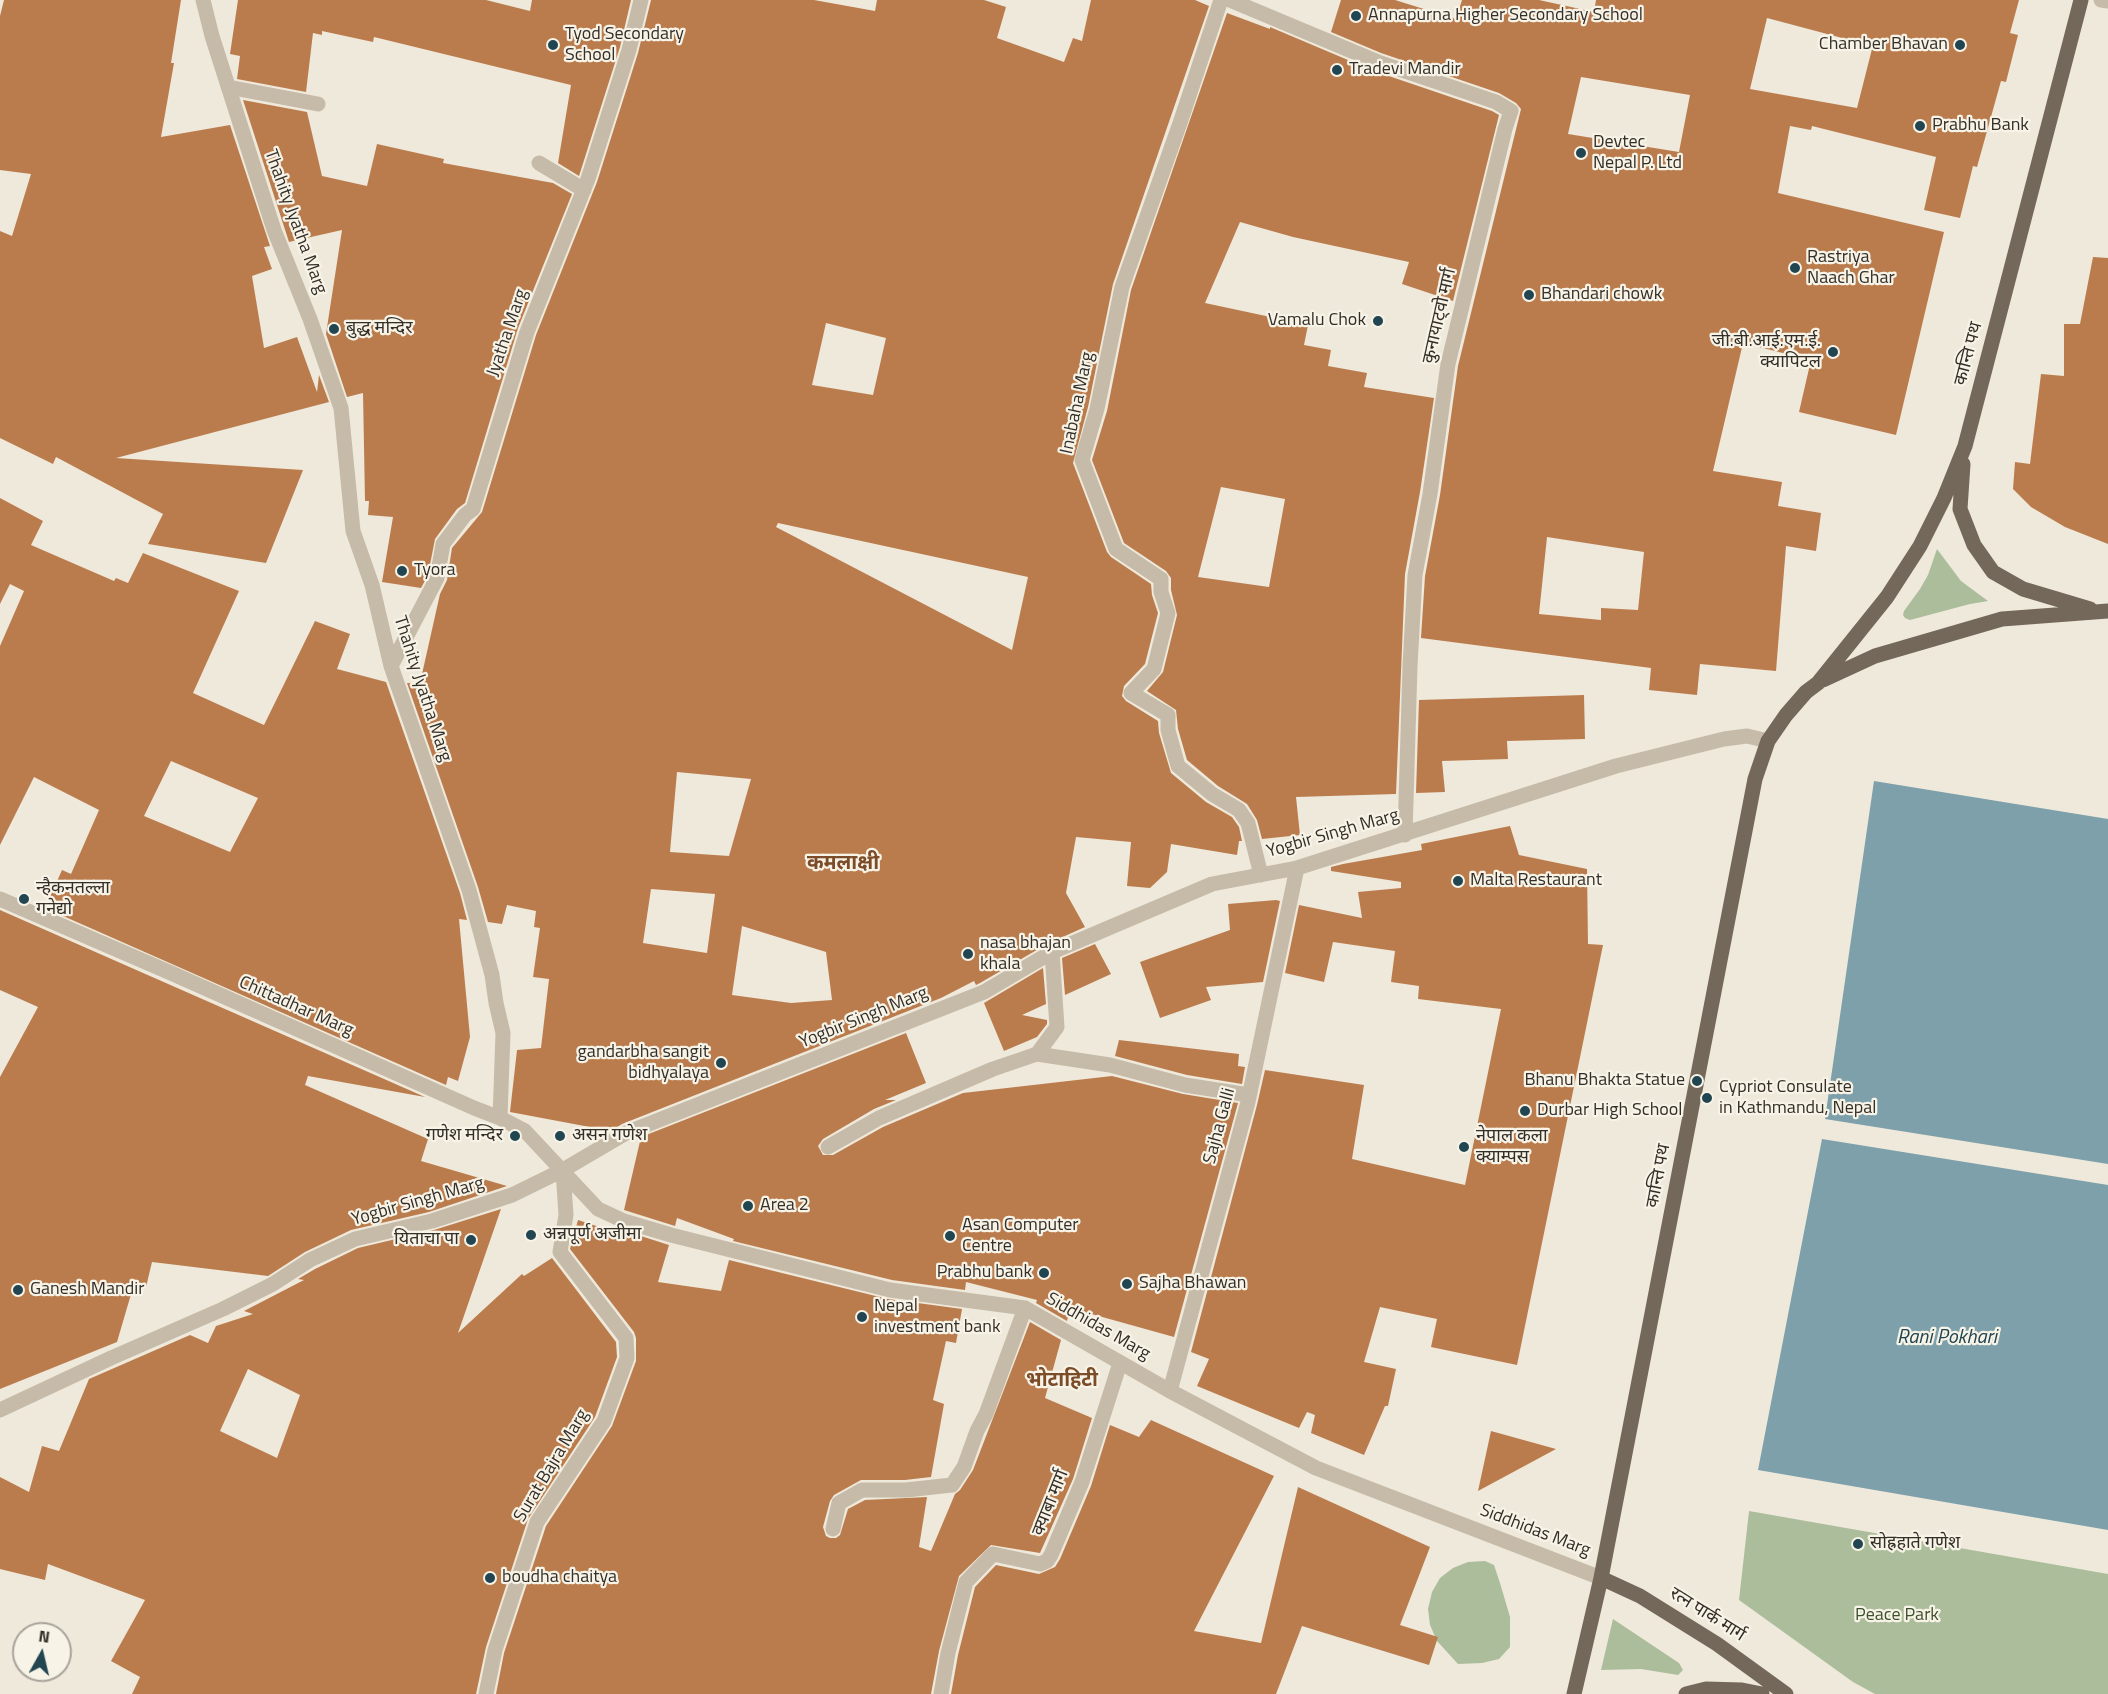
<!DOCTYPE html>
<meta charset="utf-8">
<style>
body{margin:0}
#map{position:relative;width:2108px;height:1694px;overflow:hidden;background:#efe9db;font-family:"Titillium Web",sans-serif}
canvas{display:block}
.north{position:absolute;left:12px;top:1622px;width:60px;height:60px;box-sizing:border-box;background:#f7f3e7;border:2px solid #a9a49b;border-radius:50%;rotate:8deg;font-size:16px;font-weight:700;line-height:24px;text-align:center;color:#342e28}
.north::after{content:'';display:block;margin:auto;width:21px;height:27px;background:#214551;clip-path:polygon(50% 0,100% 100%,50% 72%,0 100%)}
</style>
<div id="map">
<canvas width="2108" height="1694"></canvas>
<div class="north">N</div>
</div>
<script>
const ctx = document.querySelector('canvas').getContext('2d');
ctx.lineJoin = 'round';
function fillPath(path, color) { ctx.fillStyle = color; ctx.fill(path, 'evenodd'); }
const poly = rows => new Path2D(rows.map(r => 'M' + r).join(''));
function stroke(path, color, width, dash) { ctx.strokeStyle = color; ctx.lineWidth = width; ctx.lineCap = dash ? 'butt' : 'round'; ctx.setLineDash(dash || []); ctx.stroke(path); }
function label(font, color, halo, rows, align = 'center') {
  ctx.font = font + ' "Titillium Web","Noto Sans Devanagari",sans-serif'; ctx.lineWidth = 4.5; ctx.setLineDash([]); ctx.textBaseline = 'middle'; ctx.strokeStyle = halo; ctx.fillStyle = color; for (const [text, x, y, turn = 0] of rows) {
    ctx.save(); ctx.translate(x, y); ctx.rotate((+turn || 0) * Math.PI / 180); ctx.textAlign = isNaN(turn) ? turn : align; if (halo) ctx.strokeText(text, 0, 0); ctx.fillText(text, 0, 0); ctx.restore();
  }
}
const green = poly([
 [1937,549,1961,581,1988,601,1970,604,1910,620,1905,618,1903,615,1904,611,1920,589,1928,575],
 [1749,1511,2108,1574,2108,1694,1875,1694,1853,1682,1739,1600],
 [1485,1561,1494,1565,1500,1583,1510,1617,1510,1647,1499,1659,1482,1663,1458,1664,1437,1641,1430,1625,1428,1609,1432,1592,1440,1578,1453,1568,1468,1562],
 [1613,1619,1679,1663,1683,1670,1678,1675,1641,1669,1601,1670]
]);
const water = poly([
 [1874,781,2108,819,2108,1164,1825,1119],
 [1822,1139,2108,1185,2108,1530,1758,1470]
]);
const building = poly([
 [4,0,181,0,171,63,174,63,161,137,230,125,270,246,264,247,272,269,252,276,264,348,297,337,317,392,319,375,329,402,116,458,303,470,266,563,148,544,163,514,56,457,53,464,0,438,0,231,12,236,31,174,0,170,0,16],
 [238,0,486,0,530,11,532,0,631,0,620,47,579,176,558,163,571,85,374,37,373,42,322,31,322,35,313,33,306,92,237,79,240,56,230,54],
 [651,0,814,0,875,11,877,0,984,0,1006,7,997,38,1064,62,1073,38,1082,41,1091,0,1195,0,1209,6,1113,284,1088,407,1073,463,1107,552,1111,557,1151,584,1152,595,1158,613,1145,664,1124,686,1122,696,1126,701,1158,721,1159,733,1171,773,1206,802,1232,817,1239,827,1242,841,1239,841,1237,855,1171,844,1167,872,1150,888,1127,886,1131,842,1076,837,1066,893,1085,927,1047,944,980,983,976,985,974,981,941,998,622,1124,611,1131,510,1112,517,1050,541,1048,549,979,533,977,540,928,534,927,536,911,507,905,502,924,488,922,478,887,407,683,420,683,440,594,447,580,452,548,482,512,536,335,597,182,638,53],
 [826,323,886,338,873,395,812,385],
 [778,523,1028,577,1012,650,776,527],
 [677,772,751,779,729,856,670,852],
 [651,889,715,894,707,953,643,943],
 [742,926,826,952,832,1000,791,1003,732,995],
 [1341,0,1395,0,1456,19,1462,0,1539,0,1594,12,1596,0,2019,0,2010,33,2018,35,2006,82,2001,81,1977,167,1973,166,1960,218,1924,210,1936,157,1812,126,1811,130,1790,126,1778,193,1944,232,1896,435,1799,412,1811,360,1743,343,1713,471,1782,482,1778,506,1821,513,1816,551,1786,546,1776,671,1700,664,1697,695,1649,690,1651,668,1421,638,1425,576,1440,495,1458,366,1521,109,1516,103,1499,93,1381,53,1331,32],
 [1767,18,1861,43,1860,46,1872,49,1857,108,1750,89],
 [1581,77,1690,95,1679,152,1568,134],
 [1547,537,1644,552,1638,610,1601,608,1601,620,1539,614],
 [1227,13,1270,29,1270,27,1374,71,1492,111,1499,115,1453,301,1402,284,1409,262,1293,237,1240,222,1205,303,1308,325,1304,345,1331,350,1328,366,1367,373,1364,387,1434,398,1420,492,1405,574,1396,794,1296,797,1300,835,1262,839,1257,820,1247,804,1218,786,1187,760,1178,729,1176,710,1147,691,1163,672,1177,615,1171,590,1171,578,1166,571,1124,543,1092,460,1107,411,1131,290],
 [1221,487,1285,499,1269,587,1198,577],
 [243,100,307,112,322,176,367,186,377,144,444,159,443,163,553,183,572,194,518,328,465,503,457,509,435,539,428,575,421,588,382,582,393,517,368,515,369,501,365,501,363,393,347,397,326,334,342,230,289,242],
 [2093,257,2108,258,2108,544,2065,527,2031,507,2013,489,2015,462,2030,464,2041,374,2064,376,2064,324,2080,324],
 [0,498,43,521,31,545,114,581,116,578,128,583,143,553,239,591,193,693,264,725,315,621,350,634,337,669,386,682,460,893,467,920,459,919,470,1037,458,1081,448,1077,446,1085,45,908,62,870,71,874,99,810,34,777,0,845,0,646,24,591,10,584,0,604],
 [171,761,258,798,230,852,144,816],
 [1584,695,1585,739,1507,741,1508,759,1442,761,1445,792,1416,793,1419,700],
 [1510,826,1519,855,1587,869,1588,944,1603,945,1517,1365,1431,1347,1437,1319,1380,1307,1364,1362,1396,1369,1388,1406,1385,1406,1364,1455,1311,1433,1315,1415,1307,1412,1299,1428,1197,1386,1209,1359,1191,1352,1257,1105,1265,1070,1364,1085,1352,1159,1465,1185,1501,1009,1418,999,1419,986,1391,982,1395,951,1333,942,1324,982,1285,973,1299,905,1362,918,1358,892,1401,888,1401,882,1331,871,1331,867,1343,864,1422,850,1421,844],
 [1276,900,1280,901,1263,982,1206,987,1211,1000,1160,1018,1140,962,1230,930,1228,904],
 [0,910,425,1097,308,1076,305,1085,428,1139,421,1161,507,1186,429,1212,351,1230,305,1252,268,1276,152,1262,146,1287,134,1284,117,1342,0,1389,0,1077,38,1007,0,990],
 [1095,944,1111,974,1065,995,1062,958],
 [1043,968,1046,1004,1022,1015,1047,1020,1047,1024,1037,1037,1004,1051,984,1003],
 [906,1033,926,1083,885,1100,896,1100,874,1109,823,1139,818,1146,823,1155,833,1155,883,1127,963,1093,1112,1076,1183,1094,1238,1103,1174,1337,1070,1308,1067,1321,1036,1303,1037,1300,966,1282,965,1290,892,1280,733,1241,734,1239,677,1218,675,1226,624,1210,641,1137],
 [1119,1040,1239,1054,1238,1066,1245,1067,1242,1084,1187,1075,1115,1056],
 [501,1209,458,1333,522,1274,524,1276,552,1258,616,1342,617,1357,595,1417,528,1519,486,1647,476,1694,132,1694,140,1677,111,1661,145,1600,48,1564,45,1580,0,1569,0,1477,29,1492,42,1446,59,1451,89,1379,190,1335,208,1343,216,1326,253,1314,244,1311,304,1280,298,1279,315,1269,358,1248,434,1230],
 [248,1369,300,1395,277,1458,220,1431],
 [578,1220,618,1233,619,1229,669,1245,658,1282,721,1291,729,1260,888,1299,962,1309,956,1343,946,1341,933,1400,944,1404,931,1477,905,1480,861,1480,834,1495,830,1501,823,1527,826,1536,830,1538,836,1538,840,1535,848,1509,865,1500,927,1497,919,1547,931,1551,955,1494,960,1490,973,1470,1030,1322,1061,1340,1045,1398,1092,1418,1073,1479,1040,1553,991,1545,959,1576,939,1651,931,1694,496,1694,504,1653,546,1526,612,1426,636,1361,636,1338,634,1332,570,1249],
 [1151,1420,1274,1476,1194,1631,1261,1643,1298,1487,1430,1547,1400,1625,1438,1637,1429,1665,1302,1626,1276,1694,951,1694,958,1655,975,1587,996,1565,1039,1574,1055,1567,1060,1559,1091,1486,1110,1425,1139,1437],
 [1491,1431,1556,1449,1478,1491]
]);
const minor = poly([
 [203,0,212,36,274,230,310,319,341,408,353,531,372,585,391,666,469,890,492,975,496,1003,503,1033,500,1118],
 [1221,0,1180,123,1122,287,1097,409,1082,460,1116,549,1161,579,1161,592,1168,613,1154,669,1131,693,1168,715,1168,730,1178,766,1212,794,1239,810,1248,823,1261,875],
 [1230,0,1378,62,1496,102,1511,111,1505,129,1448,364,1430,494,1415,575,1410,666,1405,835],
 [2101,0,2108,1],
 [228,87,318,104],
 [539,163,584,190],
 [391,666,437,578,443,544,465,515,473,509,527,332,588,179,629,50,641,0],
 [0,899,171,973,474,1108,500,1118,525,1131,598,1209,624,1221,671,1235,890,1290,1025,1308,1170,1391,1316,1468,1601,1578],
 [1037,1054,1110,1065,1185,1085,1249,1095],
 [828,1147,879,1118,993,1069,1037,1054,1057,1027,1052,952],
 [1170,1391,1248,1102,1297,868],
 [0,1410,111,1358,223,1309,273,1284,310,1260,355,1239,432,1221,512,1195,563,1170,626,1133,984,992,1052,952,1212,884,1297,868,1616,766,1724,739,1747,736,1768,741],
 [833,1529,839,1503,862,1490,906,1490,952,1485,964,1467,977,1431,986,1414,1025,1308],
 [486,1694,495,1650,537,1522,604,1421,627,1358,626,1338,560,1252,566,1215,563,1170],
 [941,1694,948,1653,966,1582,993,1554,1040,1564,1047,1561,1051,1555,1082,1482,1120,1363]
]);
const major = poly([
 [1963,464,1960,509,1974,545,1993,572,2023,589,2090,609],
 [1823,680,1875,656,2002,619,2108,611],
 [1601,1578,1640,1596,1717,1644,1786,1694],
 [1574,1694,1601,1578,1755,779,1768,741,1786,715,1806,692,1818,683,1887,597,1920,546,1944,498,1965,446,2081,0],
 [1686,1694,1706,1689,1742,1690,1762,1694]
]);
const markers = [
 [1356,16,6,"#214551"],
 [553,45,6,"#214551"],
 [1960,45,6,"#214551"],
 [1337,70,6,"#214551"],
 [1920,126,6,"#214551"],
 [1581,153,6,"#214551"],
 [1795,268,6,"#214551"],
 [1529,295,6,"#214551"],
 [1378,321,6,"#214551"],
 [334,329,6,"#214551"],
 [1833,352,6,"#214551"],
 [402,571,6,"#214551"],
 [1458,881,6,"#214551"],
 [24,899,6,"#214551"],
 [968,954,6,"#214551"],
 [721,1063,6,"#214551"],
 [1697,1081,6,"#214551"],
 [1707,1098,6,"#214551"],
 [1525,1111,6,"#214551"],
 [515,1136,6,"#214551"],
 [560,1136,6,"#214551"],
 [1464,1147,6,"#214551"],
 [748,1206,6,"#214551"],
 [531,1235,6,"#214551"],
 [950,1236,6,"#214551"],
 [471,1240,6,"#214551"],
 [1044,1273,6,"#214551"],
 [1127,1284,6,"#214551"],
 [18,1290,6,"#214551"],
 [862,1317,6,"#214551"],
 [1858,1544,6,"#214551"],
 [490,1578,6,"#214551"]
];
const poiNames = [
 ["Annapurna Higher Secondary School",1368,16],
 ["Tyod Secondary",565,35],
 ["School",565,56],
 ["Chamber Bhavan",1948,45,"right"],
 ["Tradevi Mandir",1349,70],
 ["Prabhu Bank",1932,126],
 ["Devtec",1593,143],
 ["Nepal P. Ltd",1593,164],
 ["Rastriya",1807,258],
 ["Naach Ghar",1807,279],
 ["Bhandari chowk",1541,295],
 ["Vamalu Chok",1366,321,"right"],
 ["बुद्ध मन्दिर",346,329],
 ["जी.बी.आई.एम.ई.",1821,342,"right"],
 ["क्यापिटल",1821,363,"right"],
 ["Tyora",414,571],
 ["Malta Restaurant",1470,881],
 ["न्हैकनतल्ला",36,889],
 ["गनेद्यो",36,910],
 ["nasa bhajan",980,944],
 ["khala",980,965],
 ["gandarbha sangit",709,1053,"right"],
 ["bidhyalaya",709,1074,"right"],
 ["Bhanu Bhakta Statue",1685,1081,"right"],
 ["Cypriot Consulate",1719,1088],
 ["in Kathmandu, Nepal",1719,1109],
 ["Durbar High School",1537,1111],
 ["गणेश मन्दिर",503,1136,"right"],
 ["असन गणेश",572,1136],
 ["नेपाल कला",1476,1137],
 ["क्याम्पस",1476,1158],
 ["Area 2",760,1206],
 ["Asan Computer",962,1226],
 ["Centre",962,1247],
 ["अन्नपूर्ण अजीमा",543,1235],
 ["यिताचा पा",459,1240,"right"],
 ["Prabhu bank",1032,1273,"right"],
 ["Sajha Bhawan",1139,1284],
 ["Ganesh Mandir",30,1290],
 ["Nepal",874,1307],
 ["investment bank",874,1328],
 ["सोह्रहाते गणेश",1870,1544],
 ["boudha chaitya",502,1578]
];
const streetNames = [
 ["Thahity Jyatha Marg",295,222,70],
 ["कुनायाट्वो मार्ग",1440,316,-77],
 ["Jyatha Marg",508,333,-71],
 ["कान्ति पथ",1969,354,-75],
 ["Inabaha Marg",1078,403,-78],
 ["Thahity Jyatha Marg",422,689,72],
 ["Yogbir Singh Marg",1333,834,-16],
 ["Chittadhar Marg",296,1007,24],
 ["Yogbir Singh Marg",864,1018,-22],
 ["Sajha Galli",1220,1126,-75],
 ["कान्ति पथ",1659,1176,-79],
 ["Yogbir Singh Marg",418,1202,-16],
 ["Siddhidas Marg",1098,1327,30],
 ["Surat Bajra Marg",552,1466,-59],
 ["क्याबा मार्ग",1051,1503,-68],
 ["Siddhidas Marg",1535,1531,21],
 ["रत्न पार्क मार्ग",1707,1615,32]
];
const parkNames = [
 ["Peace Park",1897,1616]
];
const neighbourhoodNames = [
 ["कमलाक्षी",843,864],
 ["भोटाहिटी",1062,1381]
];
const waterNames = [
 ["Rani Pokhari",1947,1338]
];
fillPath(green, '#acbd9c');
fillPath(water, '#7da0aa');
fillPath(building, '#bb7c4d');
stroke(minor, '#c6bba8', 15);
stroke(major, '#74685a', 15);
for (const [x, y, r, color] of markers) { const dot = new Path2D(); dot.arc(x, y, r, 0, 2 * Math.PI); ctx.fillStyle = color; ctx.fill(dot); stroke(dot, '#f7f3e7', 2); }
label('18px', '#342e28', '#f7f3e7', poiNames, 'left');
label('18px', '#342e28', '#f7f3e7', streetNames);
label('18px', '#3d502e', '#f7f3e7', parkNames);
label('bold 20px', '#7c4b28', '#f7f3e7', neighbourhoodNames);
label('italic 20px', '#214551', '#f7f3e7', waterNames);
</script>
